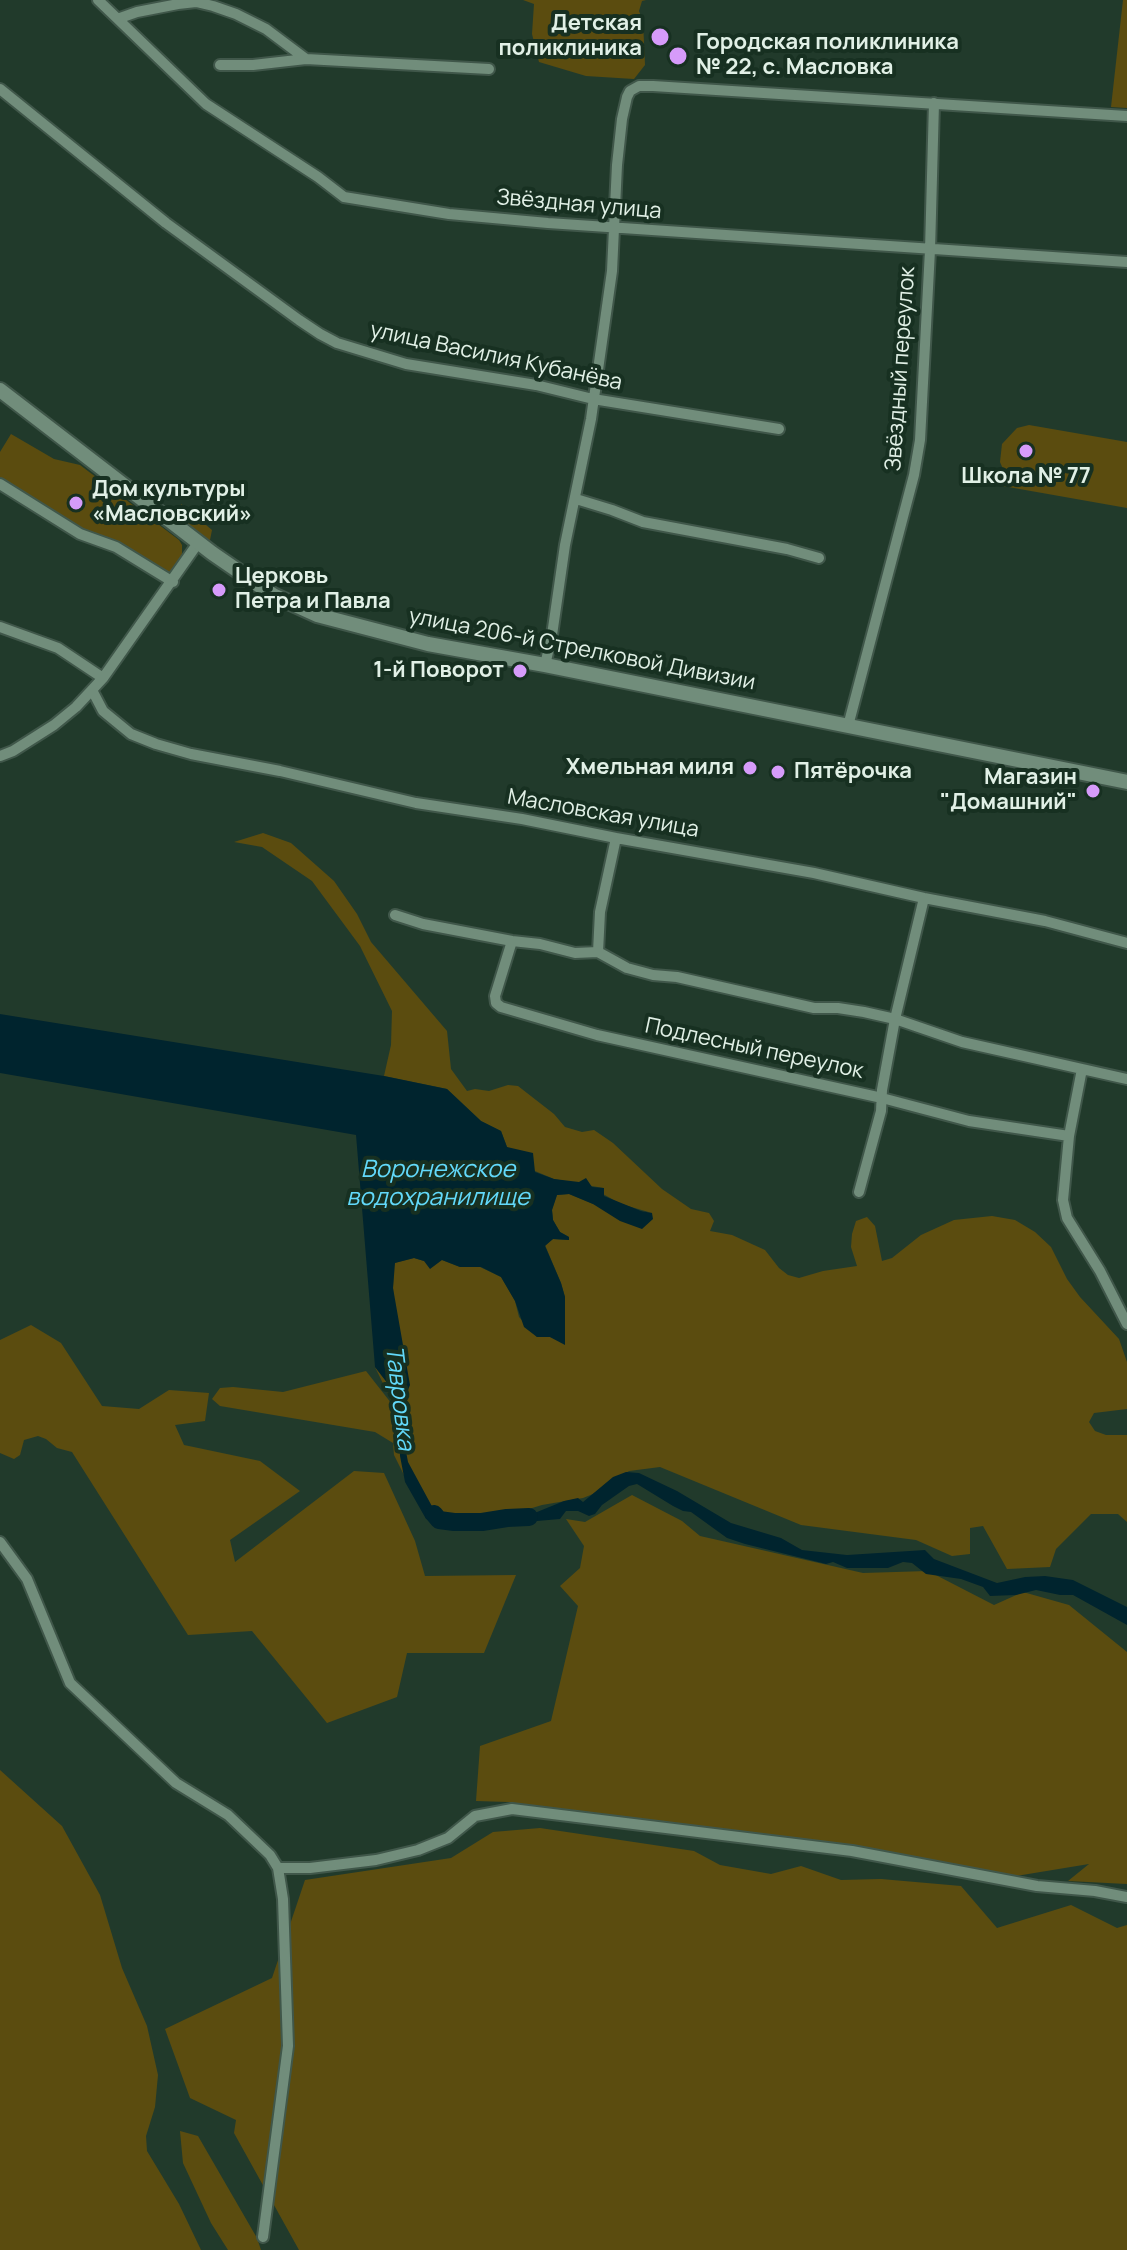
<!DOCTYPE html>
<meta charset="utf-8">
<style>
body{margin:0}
canvas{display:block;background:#213a2b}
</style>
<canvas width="1127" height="2250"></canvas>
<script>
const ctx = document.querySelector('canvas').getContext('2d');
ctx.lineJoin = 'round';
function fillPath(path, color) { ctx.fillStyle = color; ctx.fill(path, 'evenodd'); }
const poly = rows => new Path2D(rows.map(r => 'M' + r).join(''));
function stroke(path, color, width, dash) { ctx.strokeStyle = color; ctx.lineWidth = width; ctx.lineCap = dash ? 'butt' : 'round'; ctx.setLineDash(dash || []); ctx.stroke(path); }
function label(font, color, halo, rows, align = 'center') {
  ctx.font = font + ' Manrope,sans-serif'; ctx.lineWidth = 8; ctx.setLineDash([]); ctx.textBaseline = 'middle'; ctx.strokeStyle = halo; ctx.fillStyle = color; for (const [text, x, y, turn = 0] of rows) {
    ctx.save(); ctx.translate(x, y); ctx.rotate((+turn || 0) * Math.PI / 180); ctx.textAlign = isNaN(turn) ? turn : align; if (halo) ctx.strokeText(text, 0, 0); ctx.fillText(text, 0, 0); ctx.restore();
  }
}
const green = poly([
 [523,0,646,0,642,1,639,11,643,21,645,65,634,79,586,76,539,62,532,34,534,4],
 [1123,0,1127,0,1127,108,1111,107],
 [1029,425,1127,442,1127,508,997,485,999,477,1007,478,1000,462,1002,444,1017,428],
 [11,434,54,459,80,465,179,540,182,545,182,554,170,577,83,531,0,481,0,452],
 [181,504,212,530,210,540,197,537,183,522],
 [263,833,291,843,334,881,357,914,371,942,447,1031,451,1069,467,1091,475,1089,489,1091,508,1085,518,1086,554,1114,565,1127,582,1132,594,1130,613,1143,662,1189,691,1209,709,1213,714,1221,710,1231,732,1235,765,1250,779,1268,788,1275,799,1278,823,1271,857,1266,851,1247,852,1234,856,1221,867,1217,875,1226,882,1261,892,1258,921,1235,954,1220,992,1216,1015,1220,1035,1232,1051,1247,1067,1279,1080,1297,1119,1339,1127,1362,1127,1409,1094,1413,1089,1422,1095,1431,1106,1435,1127,1435,1127,1522,1118,1514,1091,1514,1056,1549,1050,1567,1007,1569,983,1526,970,1528,970,1554,952,1556,916,1540,801,1525,660,1467,629,1471,593,1494,583,1498,542,1505,499,1518,455,1520,434,1510,409,1485,394,1455,393,1443,375,1432,220,1406,212,1399,220,1388,233,1387,283,1392,366,1371,395,1408,375,1367,401,1400,393,1288,394,1263,414,1258,424,1261,442,1260,460,1267,480,1267,501,1277,515,1301,519,1317,537,1337,550,1337,565,1344,565,1297,561,1283,545,1245,553,1239,569,1240,569,1237,560,1232,553,1220,552,1210,557,1195,569,1194,593,1204,652,1213,621,1204,603,1194,603,1188,554,1179,535,1171,507,1147,501,1131,481,1121,447,1089,384,1076,391,1045,392,1011,360,946,312,881,262,847,234,842],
 [31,1325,61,1343,102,1406,139,1409,169,1390,209,1393,205,1421,175,1425,184,1445,260,1461,300,1491,230,1540,235,1562,354,1471,384,1473,415,1541,425,1576,516,1575,484,1653,407,1653,397,1697,327,1723,252,1631,188,1635,72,1452,57,1448,46,1439,38,1436,24,1440,20,1455,14,1459,0,1453,0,1340],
 [632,1495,682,1521,700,1536,863,1573,928,1571,994,1605,1023,1592,1069,1605,1127,1652,1127,1884,1068,1881,1089,1864,1016,1876,799,1838,508,1802,476,1801,480,1746,551,1721,578,1606,560,1586,580,1568,584,1546,566,1519,585,1522],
 [0,1770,62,1826,100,1895,122,1968,147,2026,158,2075,155,2107,146,2136,147,2151,179,2204,201,2250,0,2250],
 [540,1828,694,1851,720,1865,771,1874,801,1866,841,1880,881,1879,961,1886,997,1928,1071,1905,1117,1928,1127,1925,1127,2250,299,2250,234,2133,236,2120,190,2098,165,2029,272,1978,305,1880,451,1858,493,1832],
 [180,2131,198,2136,257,2238,261,2250,228,2250,211,2223,183,2163]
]);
const water = poly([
 [0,1014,384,1076,447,1089,481,1121,501,1131,507,1147,533,1153,535,1172,554,1179,579,1182,586,1178,592,1187,604,1188,604,1196,641,1211,652,1213,653,1219,642,1229,620,1221,593,1204,569,1194,557,1195,552,1210,553,1220,560,1232,569,1237,569,1240,553,1239,545,1246,561,1283,565,1297,565,1345,550,1337,537,1337,524,1327,515,1301,501,1277,481,1267,460,1267,442,1260,430,1269,424,1261,414,1258,395,1263,393,1288,410,1385,407,1392,404,1441,408,1462,434,1510,454,1522,482,1522,506,1518,537,1512,564,1501,578,1498,583,1502,613,1477,626,1472,639,1473,677,1491,731,1523,781,1538,802,1550,847,1555,925,1550,934,1559,997,1583,1025,1577,1045,1576,1073,1580,1127,1607,1127,1625,1073,1595,1060,1595,1036,1590,1016,1595,990,1596,983,1587,961,1579,926,1574,912,1563,903,1562,888,1568,847,1568,833,1562,826,1564,745,1544,727,1538,691,1512,683,1511,673,1506,637,1484,629,1486,602,1505,595,1514,589,1516,578,1511,566,1511,560,1519,469,1527,451,1527,426,1519,405,1482,400,1456,398,1397,375,1367,356,1135,0,1073]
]);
const river = poly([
 [434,1514,439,1520,454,1522,482,1522,507,1518,529,1517]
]);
const minor = poly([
 [98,0,206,104,318,177,344,197,449,214,548,223,1127,262],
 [120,18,137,12,178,4,196,2,213,6,236,14,266,29,306,59],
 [220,65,253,65,306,59,489,69],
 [0,89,166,223,299,320,320,334,337,343,406,364,536,385,593,399,779,429],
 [0,484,80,534,116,547,173,582],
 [576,499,612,510,643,522,787,549,819,558],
 [0,627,58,648,103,678],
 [545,665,552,635,565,545,591,419,612,271,617,165,622,119,627,97,630,91,639,86,653,86,1127,116],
 [92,690,103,711,131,734,156,744,191,754,280,771,416,803,522,819,616,838,814,873,924,898,1045,921,1127,943],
 [848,726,914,475,920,440,930,250,934,103],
 [0,756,13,751,54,725,76,707,103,678,198,543],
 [395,915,423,924,512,941,540,944,575,953,598,952,627,968,653,975,677,977,814,1008,838,1008,864,1012,895,1019,962,1042,1127,1079],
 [512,941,495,996,496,1003,501,1007,597,1035,882,1098,969,1121,1069,1136],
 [598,952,600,912,616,838],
 [1082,1069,1069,1136,1063,1200,1067,1218,1100,1271,1127,1324],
 [859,1192,881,1111,882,1090,895,1019,924,898],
 [0,1542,27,1579,70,1683,176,1783,228,1815,270,1855,278,1868,283,1899,288,2046,263,2237],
 [278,1868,310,1868,376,1860,418,1850,448,1838,475,1816,512,1809,852,1851,1037,1886,1095,1891,1127,1897]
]);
const secondary = poly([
 [0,390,212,553,273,595,317,615,428,644,545,665,1127,782]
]);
const markers = [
 [660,37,10,"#d69bfa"],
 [678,56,10,"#d69bfa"],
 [1026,451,8,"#d69bfa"],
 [76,503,8,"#d69bfa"],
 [219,590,8,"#d69bfa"],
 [520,671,8,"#d69bfa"],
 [750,768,8,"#d69bfa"],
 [778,772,8,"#d69bfa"],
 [1093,791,8,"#d69bfa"]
];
const poiNames = [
 ["Детская",642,24],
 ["поликлиника",642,49],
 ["Городская поликлиника",696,43,"left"],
 ["№ 22, с. Масловка",696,68,"left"],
 ["Школа № 77",1026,477,"center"],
 ["Дом культуры",92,490,"left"],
 ["«Масловский»",92,515,"left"],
 ["Церковь",235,577,"left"],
 ["Петра и Павла",235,602,"left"],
 ["1-й Поворот",504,671],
 ["Хмельная миля",734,768],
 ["Пятёрочка",794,772,"left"],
 ["Магазин",1077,778],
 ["\"Домашний\"",1077,803]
];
const streetNames = [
 ["Звёздная улица",579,205,5],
 ["улица Василия Кубанёва",496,357,12],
 ["Звёздный переулок",901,369,-86],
 ["улица 206-й Стрелковой Дивизии",582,650,11],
 ["Масловская улица",603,814,10],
 ["Подлесный переулок",754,1049,12]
];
const waterNames = [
 ["Воронежское",438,1170],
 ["водохранилище",438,1198],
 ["Тавровка",399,1398,83]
];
fillPath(green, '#5b4c0f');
fillPath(water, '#00242e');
stroke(river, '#00242e', 18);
stroke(minor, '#40574a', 14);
stroke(secondary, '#40574a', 18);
stroke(minor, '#718d7b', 10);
stroke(secondary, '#718d7b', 14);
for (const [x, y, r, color] of markers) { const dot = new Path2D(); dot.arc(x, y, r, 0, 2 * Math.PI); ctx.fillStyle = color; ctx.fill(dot); stroke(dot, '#173021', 3); }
label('bold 22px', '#e1f0e6', '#173021', poiNames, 'right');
label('22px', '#e1f0e6', '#173021', streetNames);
label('italic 24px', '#62d9fa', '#173021', waterNames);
</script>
